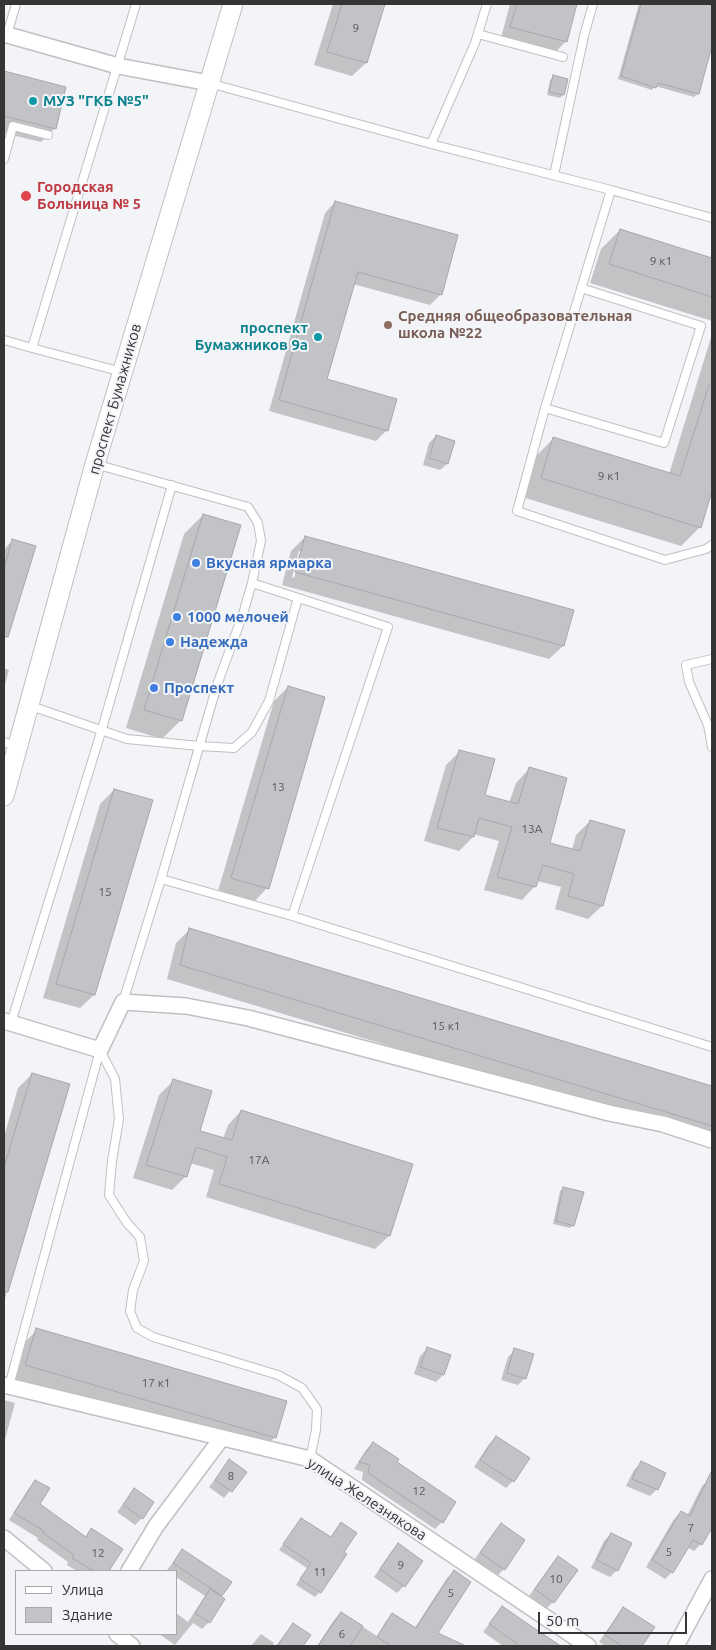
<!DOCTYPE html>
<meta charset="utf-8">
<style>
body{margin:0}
#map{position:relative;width:716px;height:1650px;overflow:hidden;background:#f3f4f7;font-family:Ubuntu,sans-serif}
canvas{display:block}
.frame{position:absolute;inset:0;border:5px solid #353536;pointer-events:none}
.legend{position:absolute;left:15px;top:1570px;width:162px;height:65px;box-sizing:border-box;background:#f3f4f7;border:1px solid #a7a8aa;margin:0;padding:6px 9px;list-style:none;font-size:15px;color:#353536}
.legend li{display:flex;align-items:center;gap:10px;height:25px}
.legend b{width:25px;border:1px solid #a7a8aa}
.scale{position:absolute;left:538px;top:1612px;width:149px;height:22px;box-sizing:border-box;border:2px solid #353536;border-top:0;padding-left:6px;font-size:15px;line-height:18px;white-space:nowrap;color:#353536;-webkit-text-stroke:4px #f3f4f7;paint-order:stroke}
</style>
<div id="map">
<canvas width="716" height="1650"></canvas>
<div class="frame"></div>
<ul class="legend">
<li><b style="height:6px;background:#fff"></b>Улица</li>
<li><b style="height:14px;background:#c2c3c6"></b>Здание</li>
</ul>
<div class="scale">50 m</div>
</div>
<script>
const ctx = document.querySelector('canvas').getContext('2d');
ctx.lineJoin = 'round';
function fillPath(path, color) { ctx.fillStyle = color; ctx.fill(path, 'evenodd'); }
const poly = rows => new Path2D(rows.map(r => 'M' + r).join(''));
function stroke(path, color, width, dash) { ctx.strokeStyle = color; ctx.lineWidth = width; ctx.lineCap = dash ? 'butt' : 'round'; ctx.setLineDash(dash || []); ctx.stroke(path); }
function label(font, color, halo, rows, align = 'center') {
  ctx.font = font + ' Ubuntu,sans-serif'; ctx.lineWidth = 4; ctx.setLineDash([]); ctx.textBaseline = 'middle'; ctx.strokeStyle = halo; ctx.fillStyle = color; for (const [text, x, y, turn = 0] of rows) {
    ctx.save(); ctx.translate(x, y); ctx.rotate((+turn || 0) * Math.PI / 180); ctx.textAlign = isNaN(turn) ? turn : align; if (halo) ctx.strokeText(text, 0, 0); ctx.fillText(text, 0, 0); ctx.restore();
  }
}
const shadow = poly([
 [333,4,383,4,366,63,352,76,314,65],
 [510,4,576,4,566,41,556,52,501,38],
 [639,4,712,4,712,41,698,94,694,97,655,86,652,90,618,79],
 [4,72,65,88,55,128,41,142,4,133],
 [553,77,563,95,560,98,547,95,550,80],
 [335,202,457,236,440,295,430,305,353,284,326,380,387,430,376,441,269,411,325,213],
 [620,230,712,259,712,321,590,283,601,249],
 [712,334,712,487,700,527,681,546,522,497,534,458,553,439,669,474],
 [436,436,447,464,440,470,423,465,429,443],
 [203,515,181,720,162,739,126,728,184,534],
 [305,537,563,646,549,659,282,585,291,551],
 [299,551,302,551,294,578,292,577],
 [13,540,8,634,4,639,4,554,6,547],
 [4,668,9,670,4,688],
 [288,687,267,888,254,902,218,891,274,701],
 [460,751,484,796,509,803,516,783,529,769,549,844,572,850,576,835,590,821,602,906,588,919,555,909,561,887,537,881,535,886,522,900,484,890,499,841,473,834,473,837,459,851,424,841,446,765],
 [114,790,94,995,80,1008,43,998,100,804],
 [189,930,712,1088,712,1143,167,979,176,943],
 [32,1074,68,1085,4,1302,4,1137,18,1088],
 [173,1081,199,1132,223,1139,228,1125,241,1111,389,1236,375,1249,206,1197,214,1170,190,1163,186,1176,172,1190,133,1178,159,1095],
 [564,1188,573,1225,570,1228,553,1224,560,1191],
 [37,1330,275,1437,261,1451,12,1379,23,1344],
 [427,1349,449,1356,443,1375,436,1382,414,1374,420,1356],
 [515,1350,525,1378,518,1385,501,1380,508,1357],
 [4,1400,15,1403,4,1443],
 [496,1437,513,1481,506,1488,474,1467,489,1444],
 [373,1443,395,1462,442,1522,435,1529,362,1480,363,1472,354,1469,366,1450],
 [229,1461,245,1472,224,1498,209,1487],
 [641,1463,664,1473,657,1489,650,1496,626,1486,634,1470],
 [709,1480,712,1481,712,1525,701,1544,694,1551,687,1547,672,1572,665,1579,646,1567,674,1519,681,1512,687,1516,702,1486],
 [36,1481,38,1505,84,1538,92,1530,122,1549,107,1571,77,1571,67,1565,68,1562,37,1540,38,1538,9,1520,29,1488],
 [134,1490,142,1518,135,1525,117,1512],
 [301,1520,330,1538,341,1524,342,1552,320,1592,315,1597,296,1585,307,1568,279,1550],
 [501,1525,524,1541,504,1569,497,1576,474,1560,494,1532],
 [611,1534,617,1570,610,1577,591,1568,604,1541],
 [398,1545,404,1586,397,1593,374,1577,391,1552],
 [182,1551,221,1595,209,1622,202,1629,193,1623,175,1645,159,1634,176,1634,176,1613,188,1622,205,1596,176,1577,176,1571,167,1570],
 [558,1558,553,1602,546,1609,529,1596,551,1565],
 [454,1572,436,1633,443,1637,439,1646,317,1646,334,1620,341,1613,377,1636,386,1621,393,1615,414,1629,447,1578],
 [502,1607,541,1634,542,1633,562,1646,503,1646,483,1632],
 [623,1609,653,1628,641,1646,605,1646,599,1642,617,1616],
 [293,1625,309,1636,302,1646,276,1646],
 [261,1634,274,1643,272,1646,251,1646]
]);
const building = poly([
 [342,4,385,4,367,63,327,52,342,4],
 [517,4,577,4,567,42,510,27,517,4],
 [641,4,712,4,712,46,699,94,658,83,656,88,621,76,641,4],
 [4,71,66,87,56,129,4,116,4,71],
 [553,75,568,79,564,95,549,92,553,75],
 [335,201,458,235,442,295,358,272,327,379,397,399,388,431,279,400,335,201],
 [620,229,712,258,712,297,609,264,620,229],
 [709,385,712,386,712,491,701,528,541,478,553,437,680,476,709,385],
 [436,435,455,441,448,464,429,458,436,435],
 [203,514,241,525,182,721,144,710,203,514],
 [305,536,574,610,564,646,295,572,305,536],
 [12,539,36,546,8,637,4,637,4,569,12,539],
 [288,686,325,697,269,889,231,878,288,686],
 [459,750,495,759,485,795,518,804,529,767,567,778,550,843,580,851,590,820,625,830,603,906,568,896,574,874,543,865,536,887,497,877,512,827,479,818,474,837,437,828,459,750],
 [114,789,153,800,95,995,56,984,114,789],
 [189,928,712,1086,712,1126,180,965,189,928],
 [32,1073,70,1084,8,1292,4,1291,4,1167,32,1073],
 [173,1079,212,1091,200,1131,232,1140,241,1110,413,1164,390,1236,219,1184,227,1157,196,1147,187,1177,146,1165,173,1079],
 [563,1187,584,1192,574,1226,556,1221,563,1187],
 [36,1328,287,1401,276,1438,25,1365,36,1328],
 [427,1347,451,1355,444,1375,420,1367,427,1347],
 [514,1348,534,1354,526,1379,507,1373,514,1348],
 [496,1436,530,1458,514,1482,480,1460,496,1436],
 [373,1442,399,1459,397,1462,456,1502,443,1523,368,1473,370,1465,359,1462,373,1442],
 [229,1459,247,1472,232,1492,215,1480,229,1459],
 [641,1461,666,1473,658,1490,632,1479,641,1461],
 [712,1470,712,1528,702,1545,693,1540,673,1573,652,1560,681,1511,690,1516,712,1470],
 [35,1480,50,1488,40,1504,86,1537,91,1528,123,1549,109,1571,94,1571,72,1558,74,1555,43,1533,44,1531,14,1513,35,1480],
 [134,1488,154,1502,143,1519,123,1505,134,1488],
 [301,1518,331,1537,341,1522,357,1533,344,1552,347,1554,321,1593,300,1579,311,1563,283,1544,301,1518],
 [501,1523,525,1540,505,1570,480,1553,501,1523],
 [611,1533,632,1543,618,1571,597,1560,611,1533],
 [398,1543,423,1561,405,1587,380,1569,398,1543],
 [182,1549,232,1582,222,1596,173,1563,182,1549],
 [558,1556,578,1570,554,1603,535,1589,558,1556],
 [454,1570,471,1582,438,1633,466,1646,391,1646,377,1637,392,1613,416,1628,454,1570],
 [210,1589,225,1599,210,1623,195,1613,210,1589],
 [502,1606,560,1646,520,1646,489,1624,502,1606],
 [623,1607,655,1627,642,1646,622,1646,605,1635,623,1607],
 [341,1612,363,1626,350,1646,318,1646,341,1612],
 [293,1623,311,1635,303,1646,277,1646,293,1623]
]);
const service = poly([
 [478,34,563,57],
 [7,35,16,4],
 [209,83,431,144,611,190,545,408,517,511,665,560,706,549,712,545],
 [431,144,475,43,487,4],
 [4,159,13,126,48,135],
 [554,175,584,36,593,4],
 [611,190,712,218],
 [4,340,32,348],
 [122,372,32,348,136,4],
 [545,408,664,443,701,326,581,288],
 [95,464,248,507,258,523,261,541,252,583,388,627,292,916,712,1047],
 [712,659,686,665,689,682,708,725,712,747],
 [28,705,127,739,199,746,234,748,252,732,269,701,298,598],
 [4,742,19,747],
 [161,879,292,916],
 [123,1002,161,879,217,685,243,614,252,583],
 [11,1023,102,729,172,485],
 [9,1386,100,1050,115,1079,119,1119,112,1161,109,1195,127,1223,140,1237,144,1261,133,1290,130,1311,137,1328,153,1337,278,1375,302,1388,317,1409,316,1430,310,1459]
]);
const minor = poly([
 [4,34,118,66,209,83],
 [4,1021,100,1050,123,1002,186,1006,248,1018,609,1113,663,1124,712,1140],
 [4,1385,310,1459,588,1646],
 [4,1538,44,1571],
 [129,1571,156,1526,221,1439],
 [117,1634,132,1646],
 [676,1646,712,1579]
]);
const tertiary = poly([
 [4,796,95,464,233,4]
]);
const markers = [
 [33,101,5,"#0f9aa8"],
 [26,196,6,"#e0444e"],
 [388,325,5,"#8d6e63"],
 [318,337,5,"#0f9aa8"],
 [196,563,5,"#3f7fe0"],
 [177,617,5,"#3f7fe0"],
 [170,642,5,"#3f7fe0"],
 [154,688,5,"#3f7fe0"]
];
const numberNames = [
 ["9",356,28],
 ["9 к1",661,261],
 ["9 к1",609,476],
 ["13",278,787],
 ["13А",532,829],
 ["15",105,892],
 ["15 к1",446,1026],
 ["17А",259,1160],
 ["17 к1",156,1383],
 ["8",231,1476],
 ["12",419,1491],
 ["7",691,1528],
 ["5",669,1552],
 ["12",98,1553],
 ["9",401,1565],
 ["11",320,1572],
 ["10",556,1579],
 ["5",451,1593],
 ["6",342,1634]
];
const cultureNames = [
 ["МУЗ \"ГКБ №5\"",43,101],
 ["проспект",308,328,"right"],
 ["Бумажников 9а",308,345,"right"]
];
const healthNames = [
 ["Городская",37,187],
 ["Больница № 5",37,204]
];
const educationNames = [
 ["Средняя общеобразовательная",398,316],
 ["школа №22",398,333]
];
const streetNames = [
 ["проспект Бумажников",115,399,-74],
 ["улица Железнякова",367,1499,33]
];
const shopNames = [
 ["Вкусная ярмарка",206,563],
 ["1000 мелочей",187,617],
 ["Надежда",180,642],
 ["Проспект",164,688]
];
fillPath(shadow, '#0003');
fillPath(building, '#c2c3c6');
stroke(building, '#a6a7a9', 1);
stroke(service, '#bec0c2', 10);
stroke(minor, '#bec0c2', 18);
stroke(tertiary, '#bec0c2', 21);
stroke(service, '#fff', 8);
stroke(minor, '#fff', 15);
stroke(tertiary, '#fff', 19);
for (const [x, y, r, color] of markers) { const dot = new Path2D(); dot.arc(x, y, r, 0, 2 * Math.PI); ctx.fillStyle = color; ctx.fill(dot); stroke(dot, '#f3f4f7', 2); }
label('12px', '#58585a', null, numberNames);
label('bold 15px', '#0d838f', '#f3f4f7', cultureNames, 'left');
label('bold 15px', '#be3a42', '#f3f4f7', healthNames, 'left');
label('bold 15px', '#785e54', '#f3f4f7', educationNames, 'left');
label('15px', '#353536', '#f3f4f7', streetNames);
label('bold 15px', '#366cbe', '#f3f4f7', shopNames, 'left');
</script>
